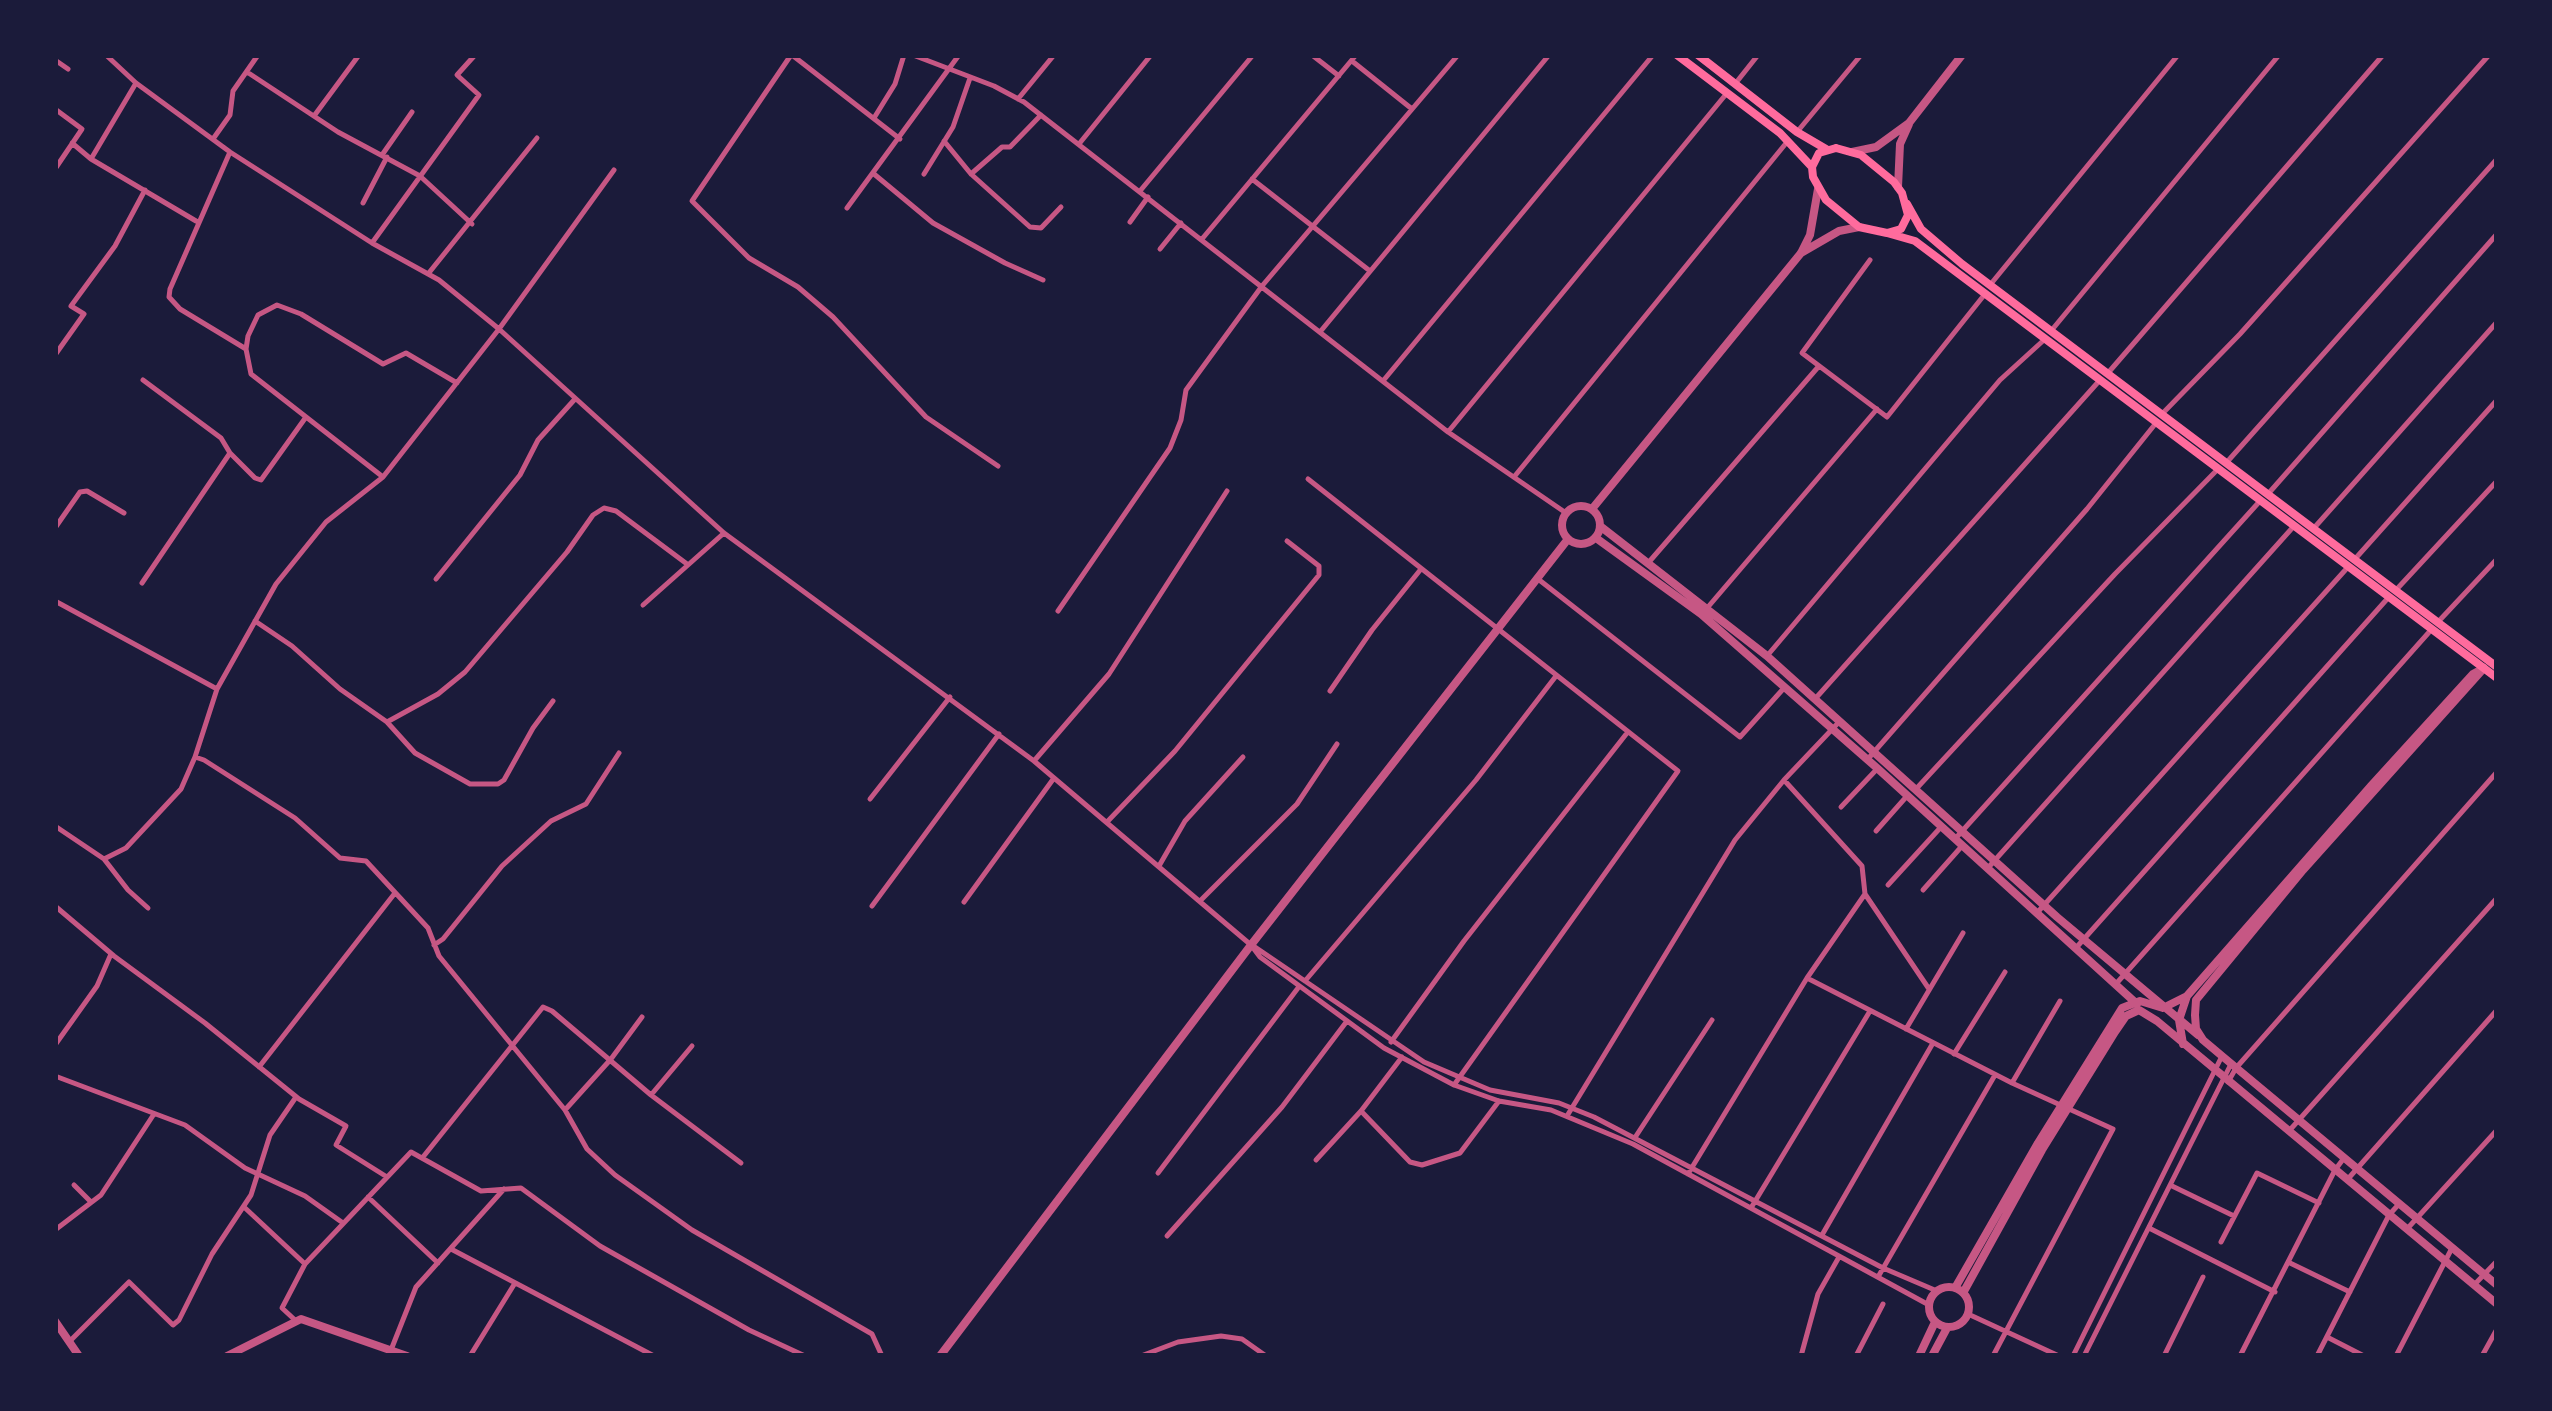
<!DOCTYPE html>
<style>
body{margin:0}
#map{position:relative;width:2552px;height:1411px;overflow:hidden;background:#1b1b3a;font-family:Roboto,sans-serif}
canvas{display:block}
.frame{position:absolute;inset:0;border:58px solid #1b1b3a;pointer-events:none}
</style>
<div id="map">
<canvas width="2552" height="1411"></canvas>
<div class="frame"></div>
</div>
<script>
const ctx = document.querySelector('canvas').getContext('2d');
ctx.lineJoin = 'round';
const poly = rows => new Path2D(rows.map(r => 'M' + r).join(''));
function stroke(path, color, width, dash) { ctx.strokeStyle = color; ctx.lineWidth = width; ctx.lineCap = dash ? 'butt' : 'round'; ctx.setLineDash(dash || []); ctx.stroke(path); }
const minor = poly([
 [106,55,136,83,230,152,372,243,439,280,499,329,724,533,1034,761,1251,945,1260,957,1384,1048,1454,1085,1499,1101,1551,1110,1633,1144,1929,1305],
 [791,55,692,201,749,258,798,287,833,317,926,417,998,466],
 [792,55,900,139],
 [913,55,994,86,1024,102,1448,432,1566,513],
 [1312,55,1339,76],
 [55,60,68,69],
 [1352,61,1412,109],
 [247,72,338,132,420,176,472,224],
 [1735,84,1758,55],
 [1018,99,1054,55],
 [55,109,82,129,55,169],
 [314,116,359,55],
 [874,118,895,84,904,55],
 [1797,132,1861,55],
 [213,139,230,115,233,91,258,55],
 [944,141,971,174,1030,227,1041,228,1061,207],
 [72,143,91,159,136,83],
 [1079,144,1151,55],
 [230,152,170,289,169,297,180,309,246,349,251,374,383,477],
 [382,155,412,112],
 [91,159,196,221],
 [874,174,933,223,1005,263,1043,280],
 [924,174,953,127,970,78],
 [971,174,1002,147,1010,147,1041,115],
 [1252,179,1370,271],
 [1140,191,1253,55],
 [363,203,387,157],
 [847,208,959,55],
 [1130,222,1148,197],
 [1202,239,1356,55],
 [372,243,479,95,457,75,475,55],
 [1160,249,1181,223],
 [1870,260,1802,353,1887,417,1985,294],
 [428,274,537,138],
 [1990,285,2178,55],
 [2051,331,2279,55],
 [1320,332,1549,55],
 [246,349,248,336,258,315,277,305,301,314,383,364,406,353,457,383],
 [55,355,84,314,71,306,115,246,145,190],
 [2108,373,2383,55],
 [143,380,221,438,230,453,255,478,261,480,306,417],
 [1383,381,1653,55],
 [2162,414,2240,334,2489,55],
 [1448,432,1727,93],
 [2227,462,2497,159],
 [1514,477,1787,142],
 [1308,479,1678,771,1454,1085],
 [2268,494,2497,234],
 [55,528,80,492,87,491,124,513],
 [2314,528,2497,322],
 [2355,559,2497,400],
 [1649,562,1819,366],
 [436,579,520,475,538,440,575,399],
 [1538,579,1740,737,1784,688],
 [142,583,230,453],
 [2396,590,2497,481],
 [55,601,217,689],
 [643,605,724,533],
 [1708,607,1877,409],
 [1058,611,1170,448,1181,420,1186,390,1262,286,1458,55],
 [255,621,292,646,340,689,387,722,415,753,470,784,498,784,504,780,533,728,553,701],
 [2438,622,2497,559],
 [1767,656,2000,380,2045,339],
 [1330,691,1372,630,1421,569],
 [1815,699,2100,380],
 [387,722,438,694,465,672,567,552,593,515,604,508,616,511,687,564],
 [195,757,204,760,295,818,340,858,366,861,428,928,439,956,565,1110,587,1149,615,1175,692,1230,872,1334,882,1356],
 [1867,760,2087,509,2156,423],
 [1034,761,1109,674,1227,491],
 [1784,780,1862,866,1865,894,1929,989],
 [1916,789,2115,574,2217,470],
 [870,799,950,697],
 [1841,807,1877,769],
 [1107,822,1175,751,1319,575,1319,566,1287,541],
 [55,826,104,859,128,890,148,908],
 [1876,831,1907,796],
 [1955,839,2260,501],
 [104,859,126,848,181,789,195,757,217,689,276,584,326,522,383,477,499,329,614,170],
 [1159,866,1185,821,1243,757],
 [1987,869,2294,526],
 [1888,885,1941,827],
 [1923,890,1962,846],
 [1200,901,1297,804,1337,744],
 [964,902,1054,778],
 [55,906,114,956,205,1023,299,1099,346,1126,336,1145,387,1177],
 [872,906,999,734],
 [2036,914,2348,567],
 [434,945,443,939,502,866,551,821,586,804,619,753],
 [1252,945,1424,1062,1490,1090,1559,1103,1594,1117,1883,1268,1937,1291],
 [2075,949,2388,598],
 [1807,978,1865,894],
 [1305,981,1476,780,1556,676],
 [2115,985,2431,630],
 [1906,1029,1963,933],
 [1391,1042,1464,941,1627,733],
 [55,1045,97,986,111,954],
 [1954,1054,2005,972],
 [259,1067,395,893],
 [55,1076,185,1125,245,1168,305,1196,343,1223],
 [2228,1082,2236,1068,2497,772],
 [2012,1083,2060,1001],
 [651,1095,692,1046],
 [565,1110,611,1059,642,1017],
 [1361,1111,1410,1162,1422,1165,1460,1153,1499,1101],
 [1567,1116,1735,840,1784,780,1839,722],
 [2289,1131,2497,898],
 [1636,1136,1712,1020],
 [423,1157,543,1007,552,1011,651,1095,741,1163],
 [1316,1160,1361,1111,1402,1057],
 [1158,1173,1298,988],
 [1688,1174,1807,978,2012,1083,2113,1129,1993,1356],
 [2347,1180,2497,1010],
 [74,1185,90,1201],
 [2170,1185,2234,1216],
 [368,1197,438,1263],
 [244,1207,304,1263],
 [1751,1208,1870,1011],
 [2149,1228,2275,1292],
 [2407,1229,2497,1130],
 [55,1230,101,1195,154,1114],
 [1822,1235,1933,1043],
 [1167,1236,1282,1107,1347,1021],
 [2221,1242,2257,1173,2319,1203],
 [451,1249,654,1356],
 [2290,1263,2350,1292],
 [1878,1277,1995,1075],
 [2475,1284,2497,1261],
 [1968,1314,2059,1356],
 [295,1320,282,1308,305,1264,411,1152,481,1191,521,1188,600,1246,749,1330,805,1356],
 [2327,1337,2364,1356],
 [69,1342,129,1282,173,1325,179,1320,212,1254,251,1195,270,1135,296,1097],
 [391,1350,416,1287,504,1189],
 [470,1356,515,1283],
 [1141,1356,1178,1342,1221,1336,1242,1339,1266,1356],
 [1801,1356,1818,1294,1839,1257],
 [1856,1356,1883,1304],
 [2073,1356,2222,1056],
 [2084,1356,2231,1064],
 [2164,1356,2203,1277],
 [2240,1356,2335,1170,2344,1158],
 [2317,1356,2389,1215,2399,1204],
 [2396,1356,2452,1248],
 [2482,1356,2497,1329]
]);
const tertiary = poly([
 [1852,152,1876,147,1909,123,1962,55],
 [1898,187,1900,144,1909,124],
 [1801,253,1839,231,1859,227],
 '1562 525a19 19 0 1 1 38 0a19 19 0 1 1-38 0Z',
 [1592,509,1801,253,1810,235,1818,189],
 [1600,526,1767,656,2057,917,2198,1035],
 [1596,538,1701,614,1877,768,2137,1004],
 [2484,668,2303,870,2196,1000,2195,1015,2196,1029,2203,1040,2222,1056,2497,1285],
 [2183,1044,2179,1020,2187,996],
 '1929 1307a20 20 0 1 1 40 0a20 20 0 1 1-40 0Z',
 [1955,1288,2038,1143,2122,1008,2140,1001,2163,1008,2187,996,2371,786,2473,674,2484,668],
 [1963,1293,2042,1150,2115,1032,2126,1016,2139,1010,2157,1021,2497,1304],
 [55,1321,79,1356],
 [227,1356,301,1319,407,1356],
 [940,1356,1251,945,1568,539],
 [1919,1356,1935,1322],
 [1932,1356,1947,1328]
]);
const secondary = poly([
 [1677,55,1780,133,1811,166],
 [1698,55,1797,132,1826,149],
 [1836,148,1861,155,1894,182,1902,193,1908,215,1901,229,1887,233,1859,227,1826,200,1813,177,1812,167,1819,153,1836,148],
 [1907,204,1921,229,1962,264,2497,667],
 [1887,233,1915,241,2497,678]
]);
stroke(minor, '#c65784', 5);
stroke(tertiary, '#c65784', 8);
stroke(secondary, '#ff6b9d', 8);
</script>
